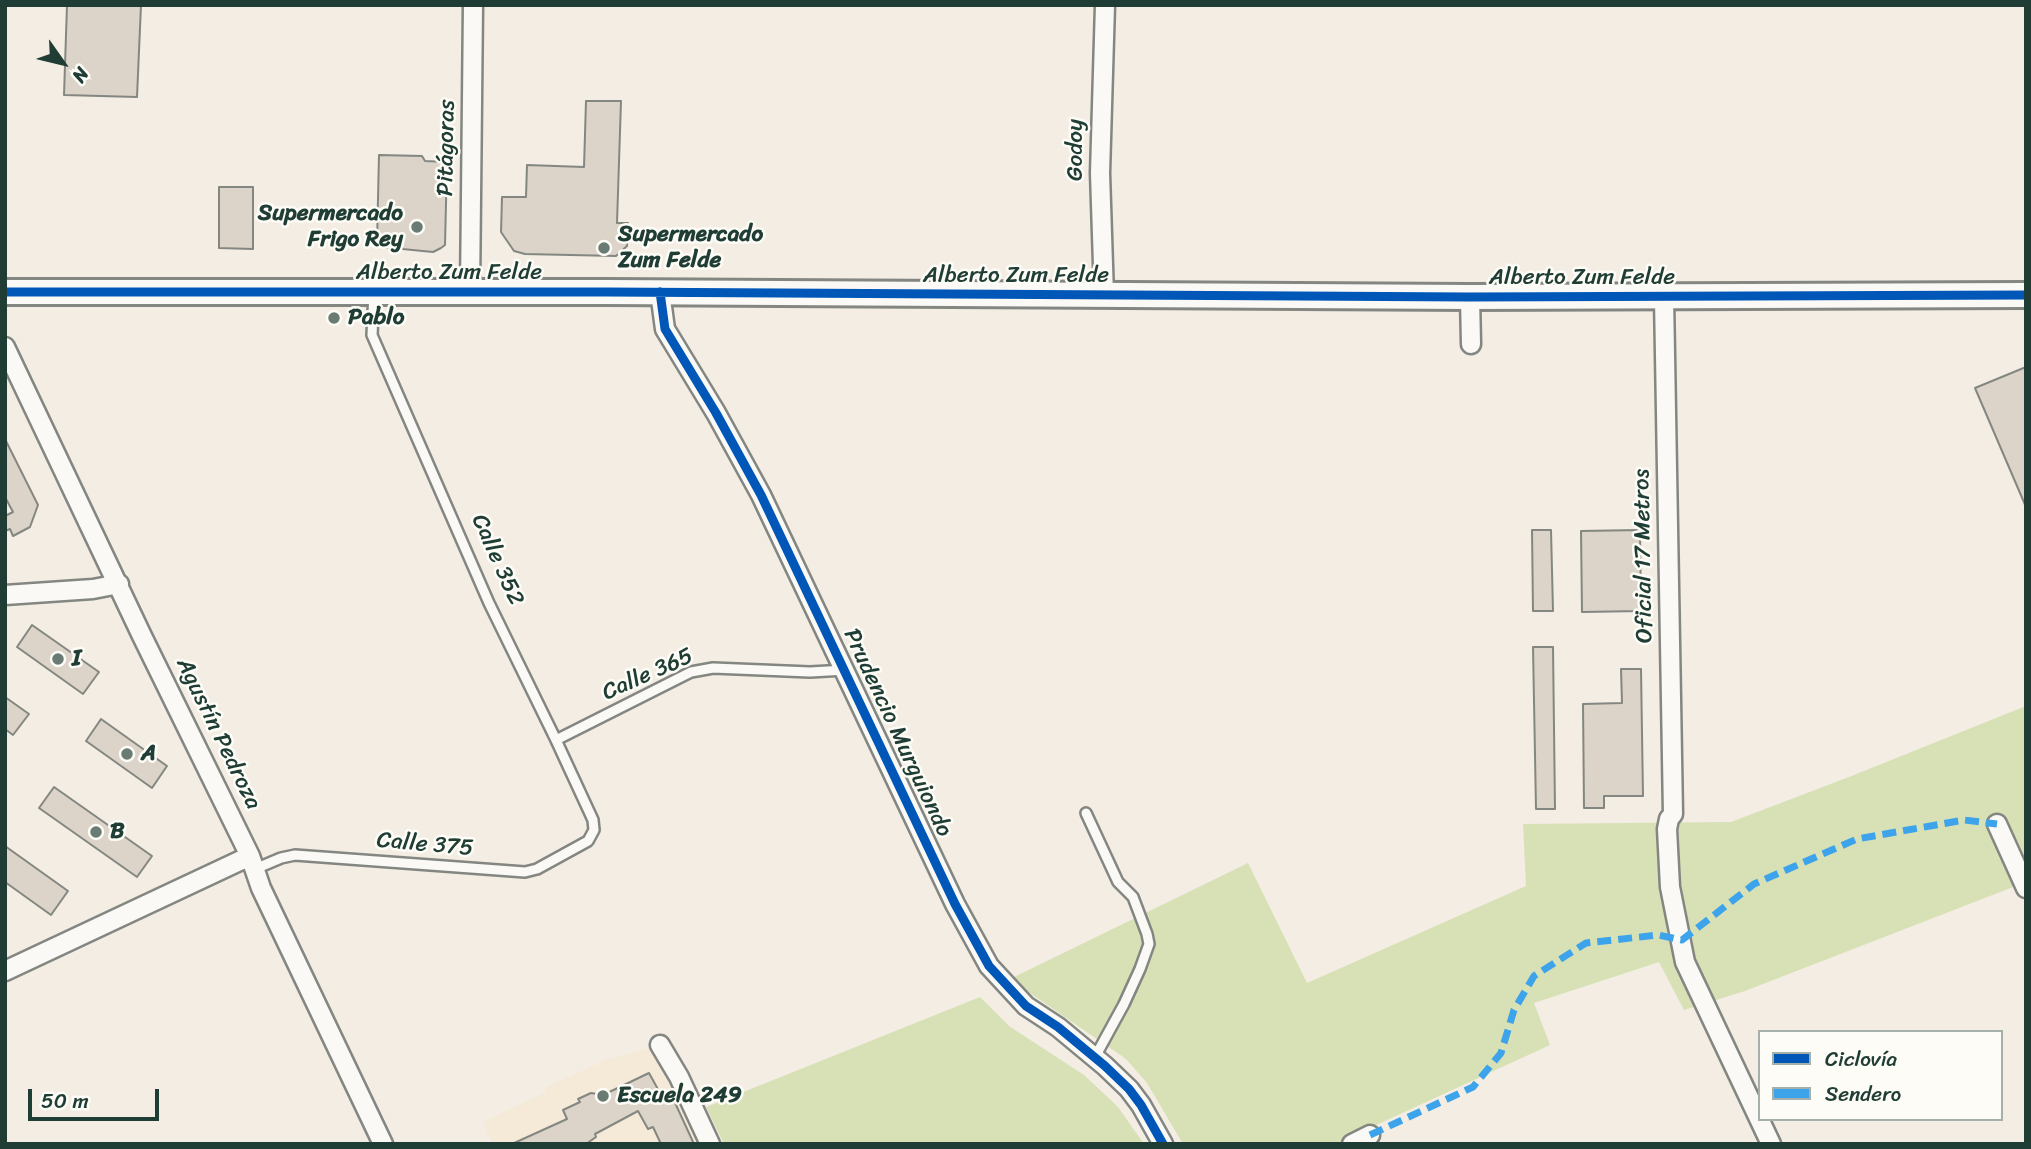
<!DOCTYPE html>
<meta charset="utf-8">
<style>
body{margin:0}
#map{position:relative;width:2031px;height:1149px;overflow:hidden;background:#f3ede4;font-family:Sriracha,sans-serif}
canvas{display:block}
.frame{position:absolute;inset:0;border:7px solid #1f3d34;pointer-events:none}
.legend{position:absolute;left:1758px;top:1030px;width:245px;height:91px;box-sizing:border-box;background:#fdfcf7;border:2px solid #a4b0a9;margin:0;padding:9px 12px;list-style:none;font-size:21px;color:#1f3d34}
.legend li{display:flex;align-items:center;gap:14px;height:35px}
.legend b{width:35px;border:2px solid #a4b0a9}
.north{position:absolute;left:28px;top:28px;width:70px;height:70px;-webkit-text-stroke:5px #fdfcf7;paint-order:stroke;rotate:124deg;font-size:19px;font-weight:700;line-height:28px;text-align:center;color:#1f3d34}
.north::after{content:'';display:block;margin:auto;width:24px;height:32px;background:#1f3d34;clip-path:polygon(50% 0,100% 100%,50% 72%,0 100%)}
.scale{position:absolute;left:28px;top:1089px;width:131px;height:32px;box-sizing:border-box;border:4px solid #1f3d34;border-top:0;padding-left:9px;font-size:21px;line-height:24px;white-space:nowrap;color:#1f3d34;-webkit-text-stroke:5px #fdfcf7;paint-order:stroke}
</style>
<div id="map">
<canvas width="2031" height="1149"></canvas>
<div class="frame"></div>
<ul class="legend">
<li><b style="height:9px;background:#0057b8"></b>Ciclovía</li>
<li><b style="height:9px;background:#3da4eb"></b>Sendero</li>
</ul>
<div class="north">N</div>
<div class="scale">50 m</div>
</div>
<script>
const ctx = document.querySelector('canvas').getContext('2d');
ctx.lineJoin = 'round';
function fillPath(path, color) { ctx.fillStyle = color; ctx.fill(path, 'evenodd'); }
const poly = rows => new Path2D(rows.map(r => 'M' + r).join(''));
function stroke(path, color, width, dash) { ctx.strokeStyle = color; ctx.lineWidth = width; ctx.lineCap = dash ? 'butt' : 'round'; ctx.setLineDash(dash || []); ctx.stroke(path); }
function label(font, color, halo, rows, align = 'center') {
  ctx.font = font + ' Sriracha,sans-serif'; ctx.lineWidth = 5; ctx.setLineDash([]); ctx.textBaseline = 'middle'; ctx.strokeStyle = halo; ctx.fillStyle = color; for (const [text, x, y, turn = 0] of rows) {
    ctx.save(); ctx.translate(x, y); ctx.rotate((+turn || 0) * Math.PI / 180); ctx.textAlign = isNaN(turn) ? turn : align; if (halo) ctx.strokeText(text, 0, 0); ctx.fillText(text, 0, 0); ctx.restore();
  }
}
const built = poly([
 [655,1046,702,1144,493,1144,483,1122,546,1092,545,1088,606,1060]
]);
const green = poly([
 [2026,706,2026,882,1745,991,1684,1010,1659,962,1534,1003,1550,1045,1335,1144,1183,1144,1147,1083,1126,1059,1027,991,1012,978,1248,863,1307,983,1526,886,1523,824,1731,822,1849,777],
 [980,997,1009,1026,1084,1075,1118,1107,1144,1144,724,1144,706,1107]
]);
const building = poly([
 [67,5,141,5,137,97,64,95,67,5],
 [586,101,621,101,617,223,628,223,627,246,616,256,525,254,514,251,501,232,502,197,526,197,527,165,584,167,586,101],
 [379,155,422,156,425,161,447,162,445,245,441,248,433,252,382,247,377,243,379,155],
 [219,187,253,187,253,249,219,248,219,187],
 [2026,367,2026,507,1975,388,2026,367],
 [5,439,38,505,30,527,13,536,10,529,5,531,5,516,13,512,5,497,5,439],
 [1532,530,1551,530,1553,611,1533,611,1532,530],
 [1640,530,1641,611,1582,612,1581,531,1640,530],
 [32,625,99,672,83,694,17,647,32,625],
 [1533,647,1553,647,1555,809,1536,809,1533,647],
 [1621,669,1641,669,1643,796,1604,796,1604,808,1584,808,1583,704,1622,703,1621,669],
 [5,697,29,714,13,735,5,729,5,697],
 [101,719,167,766,152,788,86,741,101,719],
 [54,787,152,856,137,877,39,808,54,787],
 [5,846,68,891,51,915,5,882,5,846],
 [649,1073,660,1093,663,1092,665,1097,671,1094,694,1144,661,1144,653,1127,648,1129,638,1111,595,1134,596,1137,586,1144,512,1144,567,1119,563,1110,580,1102,578,1099,591,1093,603,1095,649,1073]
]);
const lane = poly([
 [556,740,691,672,713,668,810,672,846,670],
 [1086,813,1118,882,1133,897,1147,934,1149,944,1140,969,1124,1004,1095,1057],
 [255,869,281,858,295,855,525,872,537,869,588,841,594,830,593,820,556,740,489,603,372,335,374,292]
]);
const street = poly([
 [470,292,473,5],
 [660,292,665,329,716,413,761,495,955,904,989,966,1026,1006,1058,1027,1105,1066,1129,1089,1141,1105,1163,1144],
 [1104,296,1100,173,1105,5],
 [1470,297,1471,344],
 [1664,297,1673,814,1669,819,1667,829,1670,887,1685,962,1771,1144],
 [5,347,142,636,250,856,261,888,383,1144],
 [5,595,93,589,119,584],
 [1997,824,2026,888],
 [5,971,250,856],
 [660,1045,679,1077,710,1144],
 [1352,1144,1370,1135]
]);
const secondary = poly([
 [5,292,607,292,1470,297,2026,295]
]);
const quiet = poly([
 [1370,1135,1473,1087,1501,1053,1514,1010,1534,976,1586,943,1658,935,1682,940,1754,884,1857,839,1964,820,1997,824]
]);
const cycleway = poly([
 [5,292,607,292,1470,297,2026,295],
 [660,292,665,329,716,413,761,495,955,904,989,966,1026,1006,1058,1027,1105,1066,1129,1089,1141,1105,1163,1144]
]);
const markers = [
 [417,227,7,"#697b72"],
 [604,248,7,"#697b72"],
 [334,318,7,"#697b72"],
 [58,659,7,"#697b72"],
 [127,754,7,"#697b72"],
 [96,832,7,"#697b72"],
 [603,1096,7,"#697b72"]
];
const streetNames = [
 ["Pitágoras",447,148,-89],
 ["Godoy",1076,150,-90],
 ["Alberto Zum Felde",449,273],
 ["Alberto Zum Felde",1016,276],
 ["Alberto Zum Felde",1582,278],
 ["Oficial 17 Metros",1644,556,-91],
 ["Calle 352",497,560,66],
 ["Calle 365",648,675,-24],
 ["Prudencio Murguiondo",897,733,65],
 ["Agustín Pedroza",218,734,64],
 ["Calle 375",425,845,5]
];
const poiNames = [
 ["Supermercado",403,214,"right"],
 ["Frigo Rey",403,240,"right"],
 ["Supermercado",618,235],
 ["Zum Felde",618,261],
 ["Pablo",348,318],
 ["I",72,659],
 ["A",141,754],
 ["B",110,832],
 ["Escuela 249",617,1096]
];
fillPath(built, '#f5e9d7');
fillPath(green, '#d8e1b5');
fillPath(building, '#dcd4c8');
stroke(building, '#848781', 2);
stroke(lane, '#848781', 14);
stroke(street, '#848781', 23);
stroke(secondary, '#848781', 30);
stroke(lane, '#faf9f6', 9);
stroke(street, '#faf9f6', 18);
stroke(secondary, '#faf9f6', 24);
stroke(quiet, '#3da4eb', 7, [14, 7]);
stroke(cycleway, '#0057b8', 9);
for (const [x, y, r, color] of markers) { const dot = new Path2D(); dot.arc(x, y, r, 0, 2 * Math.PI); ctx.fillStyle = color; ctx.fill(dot); stroke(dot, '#fdfcf7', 2.5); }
label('23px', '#1f3d34', '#fdfcf7', streetNames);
label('bold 23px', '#1f3d34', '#fdfcf7', poiNames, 'left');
</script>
